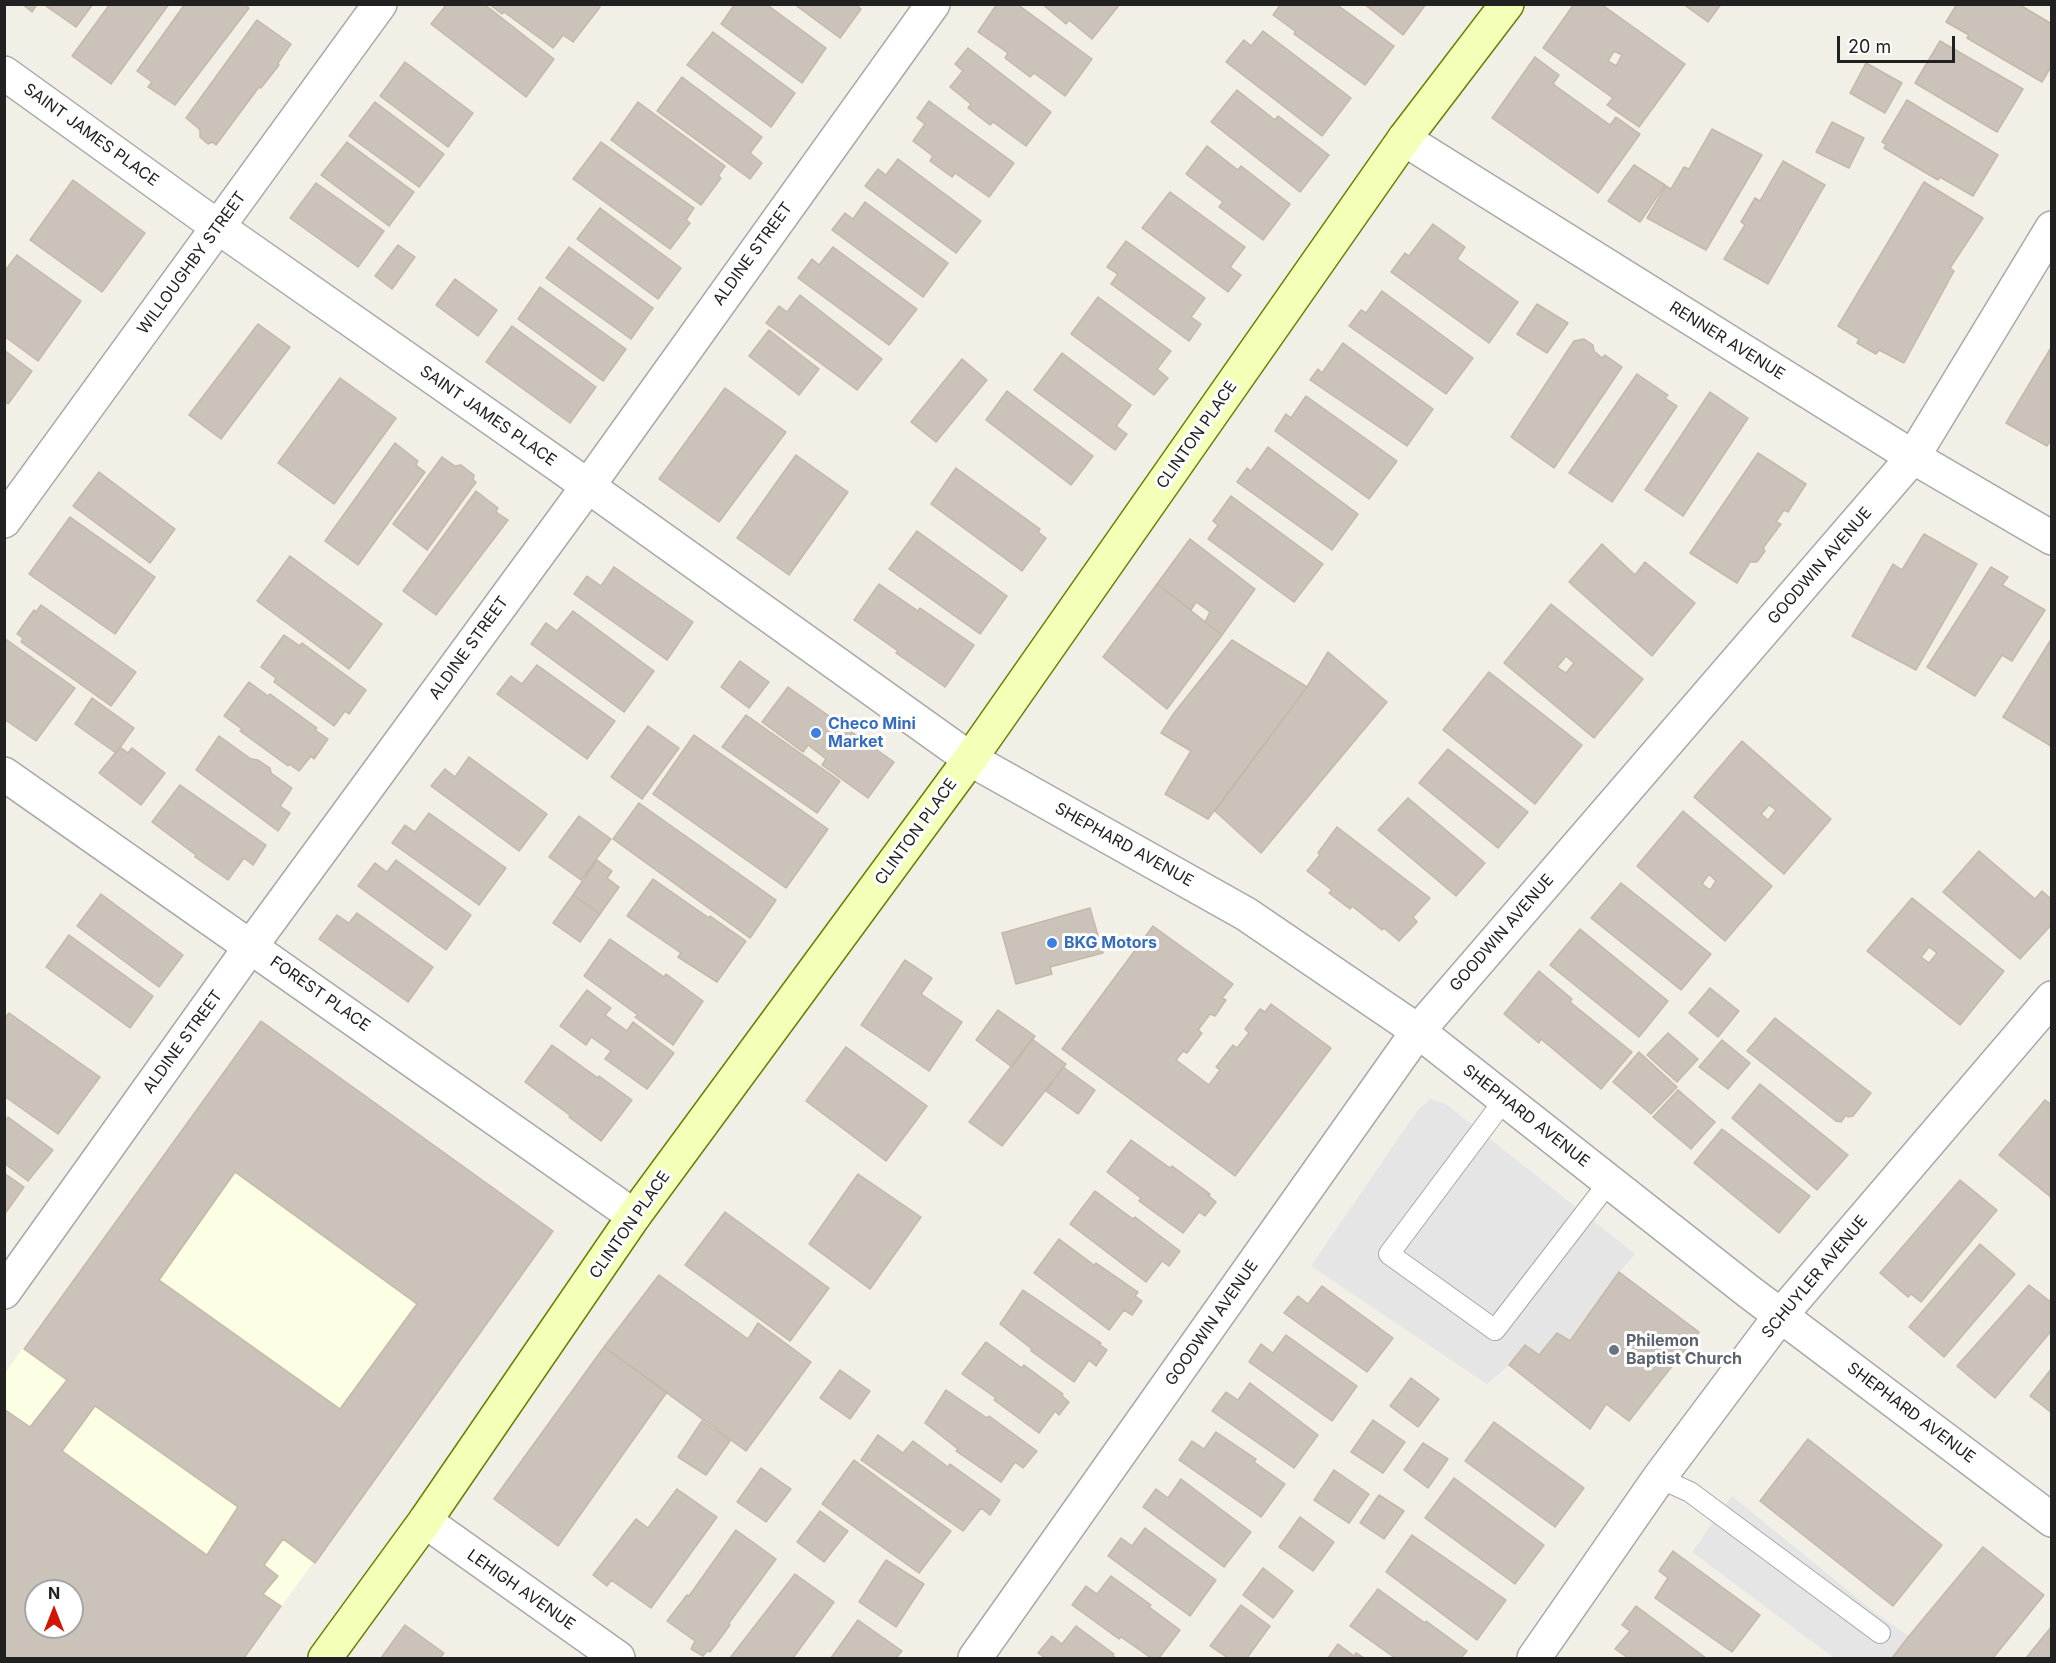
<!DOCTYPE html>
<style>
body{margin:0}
#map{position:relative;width:2056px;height:1663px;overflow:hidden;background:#f2efe7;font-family:Inter,sans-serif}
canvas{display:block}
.frame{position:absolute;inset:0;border:6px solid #212121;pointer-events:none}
.north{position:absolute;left:24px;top:1579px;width:60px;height:60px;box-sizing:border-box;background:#fff;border:2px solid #a6a6a6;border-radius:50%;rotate:0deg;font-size:16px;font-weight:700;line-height:24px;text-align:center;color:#212121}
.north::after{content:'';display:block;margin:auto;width:21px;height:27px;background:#d21400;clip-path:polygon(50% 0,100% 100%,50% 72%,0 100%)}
.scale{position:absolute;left:1837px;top:36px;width:118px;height:27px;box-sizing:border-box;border:3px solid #212121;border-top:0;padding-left:8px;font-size:18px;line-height:21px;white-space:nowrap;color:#212121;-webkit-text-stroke:4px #fff;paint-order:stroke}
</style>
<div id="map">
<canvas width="2056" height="1663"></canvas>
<div class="frame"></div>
<div class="north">N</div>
<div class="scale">20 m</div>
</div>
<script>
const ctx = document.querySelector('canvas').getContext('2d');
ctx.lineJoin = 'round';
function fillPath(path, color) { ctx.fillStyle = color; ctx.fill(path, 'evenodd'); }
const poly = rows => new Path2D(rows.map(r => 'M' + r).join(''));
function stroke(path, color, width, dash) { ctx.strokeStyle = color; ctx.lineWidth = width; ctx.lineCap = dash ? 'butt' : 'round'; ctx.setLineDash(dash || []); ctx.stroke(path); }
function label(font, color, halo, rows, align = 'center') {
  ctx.font = font + ' Inter,sans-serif'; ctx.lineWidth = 6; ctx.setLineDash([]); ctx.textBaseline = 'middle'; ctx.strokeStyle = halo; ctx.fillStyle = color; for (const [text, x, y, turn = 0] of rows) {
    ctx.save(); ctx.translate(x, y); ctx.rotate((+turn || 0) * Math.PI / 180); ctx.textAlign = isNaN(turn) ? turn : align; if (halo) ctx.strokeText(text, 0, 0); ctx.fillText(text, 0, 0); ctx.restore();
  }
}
const education = poly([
 [258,1025,553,1231,244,1658,5,1658,5,1373],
 [36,1591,72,1591,72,1627,36,1627]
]);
const parking = poly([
 [1430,1099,1446,1104,1635,1254,1619,1272,1570,1341,1557,1333,1539,1355,1525,1345,1509,1365,1487,1384,1311,1266,1417,1111],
 [1732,1496,1878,1615,1909,1636,1892,1658,1834,1658,1692,1552]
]);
const building = poly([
 [22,4,37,4,32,12,22,4],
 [43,4,93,4,76,27,43,4],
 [110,4,169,4,111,84,72,56,110,4],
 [185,4,244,4,249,8,175,105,148,87,152,82,137,71,185,4],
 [447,4,484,4,554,59,526,97,431,24,447,4],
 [489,4,597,4,600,7,573,42,563,35,553,48,504,12,502,14,489,4],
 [735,4,766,4,826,48,802,83,721,24,735,4],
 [794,4,855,4,861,9,840,38,794,4],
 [997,4,1017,4,1092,59,1065,96,1034,73,1030,77,1005,58,1008,53,978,32,997,4],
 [1042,4,1120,4,1092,39,1069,20,1066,24,1042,4],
 [1281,4,1336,4,1394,46,1365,85,1294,34,1295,31,1273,15,1281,4],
 [1364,4,1426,4,1403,35,1364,4],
 [1574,4,1601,4,1685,64,1639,127,1607,105,1613,98,1543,48,1574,4],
 [1614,51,1622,55,1616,66,1608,61,1614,51],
 [1683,4,1721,4,1708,22,1683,4],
 [1957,4,2018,4,2052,24,2052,65,2042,82,1967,38,1969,35,1946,22,1957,4],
 [257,20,291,44,278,63,279,65,261,88,259,87,216,145,212,142,208,144,200,137,200,130,197,127,186,118,257,20],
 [1263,31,1351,98,1322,136,1226,62,1244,40,1251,46,1263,31],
 [713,32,795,93,771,127,687,65,713,32],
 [1940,41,2023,89,1997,132,1915,83,1940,41],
 [968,48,1051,112,1026,146,993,122,990,125,968,108,971,104,950,87,963,71,955,64,968,48],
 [1535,57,1559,75,1553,84,1610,125,1616,117,1640,134,1598,193,1492,118,1535,57],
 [405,62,473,113,448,147,380,96,405,62],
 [1866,63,1902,83,1885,113,1850,93,1866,63],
 [682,77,762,137,750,153,762,163,750,179,657,111,682,77],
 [1237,90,1275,120,1278,116,1329,155,1300,192,1211,122,1237,90],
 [1907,100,1998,155,1973,196,1940,177,1938,180,1884,148,1886,144,1882,142,1907,100],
 [929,101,1014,163,989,197,955,173,952,177,930,161,933,156,913,141,925,124,917,118,929,101],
 [375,102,444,154,419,187,349,136,375,102],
 [638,102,725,166,718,176,721,178,701,205,611,140,638,102],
 [1832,122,1864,138,1849,168,1816,152,1832,122],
 [1712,129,1762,155,1706,250,1647,218,1666,186,1671,189,1684,167,1689,169,1712,129],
 [347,142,414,192,389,226,321,175,347,142],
 [601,142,694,208,686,220,690,223,670,249,573,179,601,142],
 [1207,146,1238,170,1241,166,1290,204,1263,240,1219,207,1223,202,1186,174,1207,146],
 [898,159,981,221,956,253,865,186,878,169,886,175,898,159],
 [1783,161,1825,185,1768,284,1724,259,1745,225,1741,222,1755,198,1760,201,1783,161],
 [1634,165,1665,185,1640,222,1608,201,1634,165],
 [73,180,145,233,102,292,30,240,73,180],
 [1924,182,1983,218,1950,268,1954,271,1904,363,1879,350,1876,354,1857,343,1859,339,1838,326,1924,182],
 [316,183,384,231,358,267,290,218,316,183],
 [1170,192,1245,247,1230,267,1241,275,1228,292,1142,228,1170,192],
 [865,202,948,263,923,297,832,230,845,213,853,219,865,202],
 [600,208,681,268,658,299,577,239,600,208],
 [1433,224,1465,247,1457,259,1518,302,1489,343,1391,272,1405,253,1409,256,1433,224],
 [1126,241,1205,298,1191,317,1201,324,1189,341,1111,284,1118,274,1107,267,1126,241],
 [398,245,415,257,392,289,375,276,398,245],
 [569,247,653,308,631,339,546,278,569,247],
 [833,247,917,309,889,345,798,278,812,259,819,265,833,247],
 [17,255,81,301,38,361,4,336,4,272,17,255],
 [455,279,497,310,478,336,436,305,455,279],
 [540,287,626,349,603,381,518,319,540,287],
 [1382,291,1473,358,1446,394,1349,326,1361,310,1366,313,1382,291],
 [800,295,882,359,857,390,766,323,779,306,787,312,800,295],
 [1098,297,1171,351,1157,369,1168,378,1154,395,1071,334,1098,297],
 [1537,304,1568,323,1547,353,1517,334,1537,304],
 [258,324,290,347,221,439,189,415,258,324],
 [512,326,596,387,570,423,486,362,512,326],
 [769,330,819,369,799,395,749,356,769,330],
 [1584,339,1593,345,1594,351,1602,358,1605,355,1622,367,1554,468,1511,437,1574,341,1584,339],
 [1343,343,1433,409,1407,446,1310,380,1318,369,1322,373,1343,343],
 [2052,346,2052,438,2047,446,2006,423,2052,346],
 [4,350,32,371,8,404,4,401,4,350],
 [1062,353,1131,405,1116,426,1127,434,1115,450,1034,390,1062,353],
 [962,359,987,380,936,442,911,422,962,359],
 [1637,374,1668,395,1665,398,1677,406,1612,502,1569,473,1637,374],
 [340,378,396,418,334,504,278,463,340,378],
 [725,388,786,432,719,522,659,479,725,388],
 [1007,391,1093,456,1071,485,986,420,1007,391],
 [1710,392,1748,418,1683,516,1645,490,1710,392],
 [1306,396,1397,461,1369,499,1275,431,1286,414,1291,418,1306,396],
 [395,443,418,461,416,465,425,472,358,565,325,541,395,443],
 [1268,447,1358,514,1332,550,1237,482,1247,468,1251,471,1268,447],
 [1758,453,1806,484,1788,512,1784,510,1776,522,1781,524,1763,548,1765,551,1757,562,1750,562,1737,583,1690,553,1758,453],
 [796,455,848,492,789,575,737,538,796,455],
 [442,457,455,466,461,465,474,475,473,480,476,482,427,550,393,524,442,457],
 [956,468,1040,529,1038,532,1046,538,1022,571,931,504,956,468],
 [99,472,175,529,150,563,73,506,99,472],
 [476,491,498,508,496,512,508,520,436,615,403,591,476,491],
 [1231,496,1323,564,1294,602,1208,539,1218,525,1213,521,1231,496],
 [70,517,155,577,115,634,29,574,70,517],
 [917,531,1007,596,980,634,889,569,917,531],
 [1924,534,1977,564,1916,670,1852,636,1893,564,1902,570,1924,534],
 [1190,539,1255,589,1222,635,1205,622,1210,612,1196,602,1191,610,1157,584,1190,539],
 [1602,544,1635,575,1645,562,1695,603,1652,656,1569,582,1602,544],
 [290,556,382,624,349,669,257,601,290,556],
 [614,567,693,622,667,660,574,594,587,576,601,586,614,567],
 [1991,567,2008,577,2002,585,2045,610,2012,661,2002,655,1975,696,1927,667,1991,567],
 [879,584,918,611,920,608,974,645,945,687,896,653,898,651,854,620,879,584],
 [1157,584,1222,635,1167,709,1103,657,1157,584],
 [1551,604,1643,679,1594,738,1504,663,1551,604],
 [1566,656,1574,663,1566,673,1557,667,1566,656],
 [41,605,136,672,111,706,21,642,23,638,17,634,34,610,36,612,41,605],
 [573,611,654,671,624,712,531,644,546,623,557,631,573,611],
 [284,635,300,646,302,643,366,690,349,714,345,711,334,726,274,682,276,678,261,667,284,635],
 [4,638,75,688,36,741,4,719,4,638],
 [2052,638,2052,745,2051,746,2003,717,2052,638],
 [1232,640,1307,687,1208,819,1165,794,1191,751,1161,733,1174,713,1232,640],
 [1328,652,1387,702,1261,853,1215,811,1307,687,1328,652],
 [740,661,769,682,749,708,721,687,740,661],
 [537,665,615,721,587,759,497,694,511,676,522,684,537,665],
 [1489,672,1582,745,1535,804,1443,730,1489,672],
 [249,682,268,696,270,694,317,728,315,730,328,739,314,759,311,756,299,771,289,764,288,766,240,731,242,729,224,716,249,682],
 [788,687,894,762,868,798,822,765,826,759,808,745,803,752,762,722,788,687],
 [92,698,134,728,116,753,75,724,92,698],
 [746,715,840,781,817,813,722,747,746,715],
 [648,726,679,748,642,799,611,777,648,726],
 [694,735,828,829,786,888,653,794,694,735],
 [219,736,251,759,258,760,270,768,271,773,292,788,280,806,290,813,278,831,196,770,219,736],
 [1742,741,1831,819,1784,874,1694,797,1742,741],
 [1769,805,1776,810,1768,820,1761,814,1769,805],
 [120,747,128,753,132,748,165,773,141,805,99,773,120,747],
 [1448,749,1528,812,1498,848,1419,783,1448,749],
 [469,757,547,814,519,851,431,786,445,769,455,777,469,757],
 [180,785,266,845,253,865,244,858,228,880,195,857,196,855,152,822,180,785],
 [1408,798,1485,863,1456,896,1378,830,1408,798],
 [639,803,776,900,750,938,613,839,639,803],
 [1683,811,1772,886,1725,941,1637,866,1683,811],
 [1709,874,1716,881,1710,890,1702,884,1709,874],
 [429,813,506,868,479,905,392,843,405,825,415,832,429,813],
 [579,816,611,839,581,880,549,857,579,816],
 [1337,827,1430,898,1413,917,1417,922,1399,941,1384,928,1382,930,1352,906,1350,909,1329,893,1332,890,1307,871,1320,855,1318,853,1337,827],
 [1979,851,2035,899,2042,891,2052,900,2052,924,2020,959,1943,892,1979,851],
 [396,860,471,915,446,950,358,886,375,863,387,872,396,860],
 [597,860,612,871,607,878,619,887,600,914,573,895,597,860],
 [653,879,709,918,710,916,746,941,717,982,678,957,681,953,627,916,653,879],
 [1621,883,1711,954,1681,990,1591,918,1621,883],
 [101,894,183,955,159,987,77,926,101,894],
 [573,895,600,914,580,942,553,923,573,895],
 [1912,898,2004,971,1960,1025,1867,951,1912,898],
 [1929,947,1937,953,1929,963,1921,957,1929,947],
 [1090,908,1103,953,1050,967,1052,974,1016,984,1002,933,1090,908],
 [357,913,433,967,408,1002,319,939,337,915,349,923,357,913],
 [1153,926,1233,984,1222,998,1226,1000,1215,1016,1210,1014,1198,1030,1202,1033,1187,1053,1183,1051,1176,1060,1209,1085,1220,1070,1216,1067,1233,1045,1237,1048,1249,1033,1245,1029,1260,1009,1265,1012,1271,1004,1331,1048,1235,1176,1062,1049,1153,926],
 [1580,929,1668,1001,1639,1037,1550,965,1580,929],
 [69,935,153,996,130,1028,46,967,69,935],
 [610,939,664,977,666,974,703,1001,673,1045,635,1017,638,1015,584,976,610,939],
 [905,960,932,978,921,994,962,1022,929,1071,861,1025,905,960],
 [1539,971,1572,999,1570,1002,1632,1052,1601,1089,1541,1039,1539,1043,1504,1014,1539,971],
 [1710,988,1739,1011,1718,1037,1689,1013,1710,988],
 [587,990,611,1008,605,1015,627,1031,633,1022,674,1053,647,1089,605,1059,611,1051,591,1037,586,1045,560,1026,587,990],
 [998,1010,1035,1036,1012,1067,976,1040,998,1010],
 [9,1013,100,1077,58,1134,4,1096,4,1019,9,1013],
 [1775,1018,1871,1093,1853,1116,1848,1117,1846,1115,1841,1122,1836,1121,1747,1051,1775,1018],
 [261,1021,553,1231,315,1563,283,1539,264,1565,278,1576,263,1594,281,1606,244,1658,4,1658,4,1409,30,1427,67,1380,24,1349,261,1021],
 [235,1172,417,1304,340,1409,159,1280,235,1172],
 [95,1406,238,1507,207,1555,62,1451,95,1406],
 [36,1591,72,1591,72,1627,36,1627,36,1591],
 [1668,1033,1698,1059,1677,1082,1647,1055,1668,1033],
 [1032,1039,1066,1064,1002,1146,969,1122,1032,1039],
 [1722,1040,1750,1063,1728,1089,1699,1067,1722,1040],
 [552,1045,598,1078,599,1076,632,1100,601,1141,569,1117,571,1116,525,1082,552,1045],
 [846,1047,927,1106,886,1161,806,1101,846,1047],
 [1639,1052,1677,1087,1651,1114,1613,1082,1639,1052],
 [1063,1067,1095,1090,1078,1114,1046,1091,1063,1067],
 [1760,1084,1848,1155,1817,1190,1732,1118,1760,1084],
 [1678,1090,1715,1122,1691,1149,1653,1117,1678,1090],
 [2045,1100,2052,1105,2052,1198,1999,1155,2045,1100],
 [8,1117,53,1150,28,1181,4,1163,4,1119,6,1120,8,1117],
 [1722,1129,1810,1196,1779,1233,1694,1163,1722,1129],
 [1131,1140,1170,1168,1172,1166,1210,1194,1209,1196,1216,1202,1205,1216,1199,1212,1183,1233,1139,1201,1141,1198,1107,1172,1131,1140],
 [4,1173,24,1187,4,1215,4,1173],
 [858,1174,921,1217,870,1289,809,1244,858,1174],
 [1960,1180,1997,1210,1921,1302,1911,1294,1908,1297,1880,1273,1960,1180],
 [1095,1191,1133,1219,1135,1217,1180,1251,1169,1266,1162,1261,1146,1282,1070,1224,1095,1191],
 [725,1212,829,1288,790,1341,685,1265,725,1212],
 [1059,1239,1094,1265,1096,1263,1138,1292,1135,1296,1142,1301,1132,1315,1124,1310,1109,1330,1034,1273,1059,1239],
 [1980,1244,2015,1274,1944,1357,1909,1327,1980,1244],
 [1619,1272,1699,1332,1629,1421,1606,1404,1590,1429,1509,1365,1525,1345,1539,1355,1557,1333,1570,1341,1619,1272],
 [659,1275,748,1339,758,1323,811,1362,746,1451,604,1347,659,1275],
 [2029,1285,2052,1303,2052,1330,1995,1398,1957,1366,2029,1285],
 [1322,1286,1393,1338,1367,1372,1284,1313,1298,1296,1308,1304,1322,1286],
 [1023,1290,1101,1343,1099,1344,1107,1350,1096,1366,1089,1360,1074,1382,1031,1351,1032,1349,1000,1324,1023,1290],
 [1286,1335,1357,1386,1332,1421,1249,1362,1261,1344,1273,1353,1286,1335],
 [986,1342,1022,1368,1024,1365,1063,1394,1062,1396,1069,1402,1059,1415,1055,1411,1039,1433,994,1400,996,1398,962,1374,986,1342],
 [604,1347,667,1392,558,1546,494,1499,604,1347],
 [2052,1368,2052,1413,2030,1396,2052,1368],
 [840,1370,870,1391,850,1419,820,1398,840,1370],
 [1411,1378,1439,1399,1418,1427,1390,1406,1411,1378],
 [1250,1383,1318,1435,1294,1468,1212,1411,1226,1392,1238,1400,1250,1383],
 [946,1390,987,1418,989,1416,1037,1451,1023,1468,1015,1462,1001,1482,956,1451,958,1449,925,1423,946,1390],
 [1373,1420,1405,1442,1383,1473,1351,1452,1373,1420],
 [702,1421,730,1441,706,1475,678,1457,702,1421],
 [1494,1422,1584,1488,1555,1527,1465,1461,1494,1422],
 [1216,1432,1256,1459,1254,1462,1285,1484,1261,1517,1179,1460,1192,1441,1204,1449,1216,1432],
 [878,1435,903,1453,913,1441,948,1467,950,1464,1000,1500,990,1515,981,1508,963,1531,861,1460,878,1435],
 [1808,1439,1942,1545,1893,1606,1760,1501,1808,1439],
 [1423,1443,1448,1459,1428,1488,1404,1470,1423,1443],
 [854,1460,951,1531,919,1573,822,1504,854,1460],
 [761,1468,791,1489,766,1522,737,1502,761,1468],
 [1334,1470,1369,1494,1349,1523,1314,1500,1334,1470],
 [1454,1478,1544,1545,1515,1584,1425,1518,1454,1478],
 [1181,1479,1251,1532,1224,1567,1143,1507,1156,1489,1168,1498,1181,1479],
 [677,1489,717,1517,651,1608,611,1580,607,1586,593,1575,636,1519,648,1528,677,1489],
 [1379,1495,1404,1511,1384,1539,1360,1523,1379,1495],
 [820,1511,848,1531,824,1562,797,1542,820,1511],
 [1300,1517,1334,1542,1313,1571,1279,1547,1300,1517],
 [1145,1528,1216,1580,1190,1616,1108,1556,1121,1538,1132,1546,1145,1528],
 [736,1530,776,1559,729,1623,730,1625,710,1652,707,1651,703,1656,691,1649,695,1641,667,1621,687,1595,689,1596,736,1530],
 [1412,1535,1506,1600,1477,1640,1386,1572,1412,1535],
 [1983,1547,2044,1595,1993,1658,1892,1658,1909,1636,1983,1547],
 [1673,1551,1760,1615,1732,1652,1655,1598,1668,1578,1659,1571,1673,1551],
 [886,1560,924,1584,896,1627,859,1602,886,1560],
 [1263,1568,1293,1591,1273,1618,1243,1595,1263,1568],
 [795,1574,834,1602,793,1658,730,1658,795,1574],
 [1111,1576,1151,1605,1149,1607,1180,1630,1159,1658,1151,1658,1121,1637,1119,1639,1072,1605,1086,1586,1097,1594,1111,1576],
 [1378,1589,1425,1623,1426,1621,1467,1651,1461,1658,1395,1658,1350,1626,1378,1589],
 [1241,1605,1270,1626,1247,1658,1228,1658,1210,1646,1241,1605],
 [1636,1606,1706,1658,1628,1658,1615,1649,1630,1631,1622,1625,1636,1606],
 [858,1620,902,1651,896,1658,831,1658,858,1620],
 [405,1625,444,1653,440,1658,381,1658,405,1625],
 [1076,1626,1114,1654,1113,1656,1116,1658,1045,1658,1038,1653,1052,1636,1062,1644,1076,1626],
 [2052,1626,2052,1658,2026,1658,2052,1626],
 [1338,1644,1354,1656,1356,1653,1364,1658,1328,1658,1338,1644]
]);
const lane = poly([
 [1505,1099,1389,1254,1495,1330,1609,1182],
 [1659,1478,1690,1492,1880,1633]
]);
const street = poly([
 [4,73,218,227,557,464,970,759,1246,914,1418,1031,1748,1291,2052,1520],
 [1404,139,1913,457,2052,538],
 [4,521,380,4],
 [4,774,634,1216],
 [4,1292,251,946,588,486,933,4],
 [425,1521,618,1658],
 [975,1658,1418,1031,1913,457,2052,228],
 [1534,1658,1659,1478,1781,1315,2052,998]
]);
const secondary = poly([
 [325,1658,425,1521,634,1216,970,759,1404,139,1507,4]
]);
const markers = [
 [816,733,6,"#3f7fe0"],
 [1052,943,6,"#3f7fe0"],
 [1614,1350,6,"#6b7280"]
];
const streetNames = [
 ["SAINT JAMES PLACE",91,135,36],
 ["ALDINE STREET",753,254,-54],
 ["WILLOUGHBY STREET",192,263,-54],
 ["RENNER AVENUE",1727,341,32],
 ["SAINT JAMES PLACE",488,416,35],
 ["CLINTON PLACE",1197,435,-55],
 ["GOODWIN AVENUE",1820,566,-49],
 ["ALDINE STREET",469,648,-54],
 ["CLINTON PLACE",916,832,-54],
 ["SHEPHARD AVENUE",1124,845,29],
 ["GOODWIN AVENUE",1502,933,-49],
 ["FOREST PLACE",320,994,35],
 ["ALDINE STREET",183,1042,-54],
 ["SHEPHARD AVENUE",1526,1116,38],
 ["CLINTON PLACE",630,1225,-55],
 ["SCHUYLER AVENUE",1815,1277,-50],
 ["GOODWIN AVENUE",1212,1323,-55],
 ["SHEPHARD AVENUE",1911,1413,37],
 ["LEHIGH AVENUE",521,1590,35]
];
const shopNames = [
 ["Checo Mini",828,724],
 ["Market",828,742],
 ["BKG Motors",1064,943]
];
const worshipNames = [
 ["Philemon",1626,1341],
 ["Baptist Church",1626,1359]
];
fillPath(education, '#fcffe3');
fillPath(parking, '#e5e5e5');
fillPath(building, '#cbc3b9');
stroke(building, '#c5b8a7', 1.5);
stroke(lane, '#a8a8a8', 22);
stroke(street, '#a8a8a8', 36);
stroke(secondary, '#668000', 36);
stroke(lane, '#fff', 20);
stroke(street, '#fff', 33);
stroke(secondary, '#f4ffb8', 33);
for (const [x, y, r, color] of markers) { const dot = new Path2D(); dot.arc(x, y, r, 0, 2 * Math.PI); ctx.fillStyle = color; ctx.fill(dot); stroke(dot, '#fff', 2); }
label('16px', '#212121', '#fff', streetNames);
label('bold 16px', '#366cbe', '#fff', shopNames, 'left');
label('bold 16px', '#5b616d', '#fff', worshipNames, 'left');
</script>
